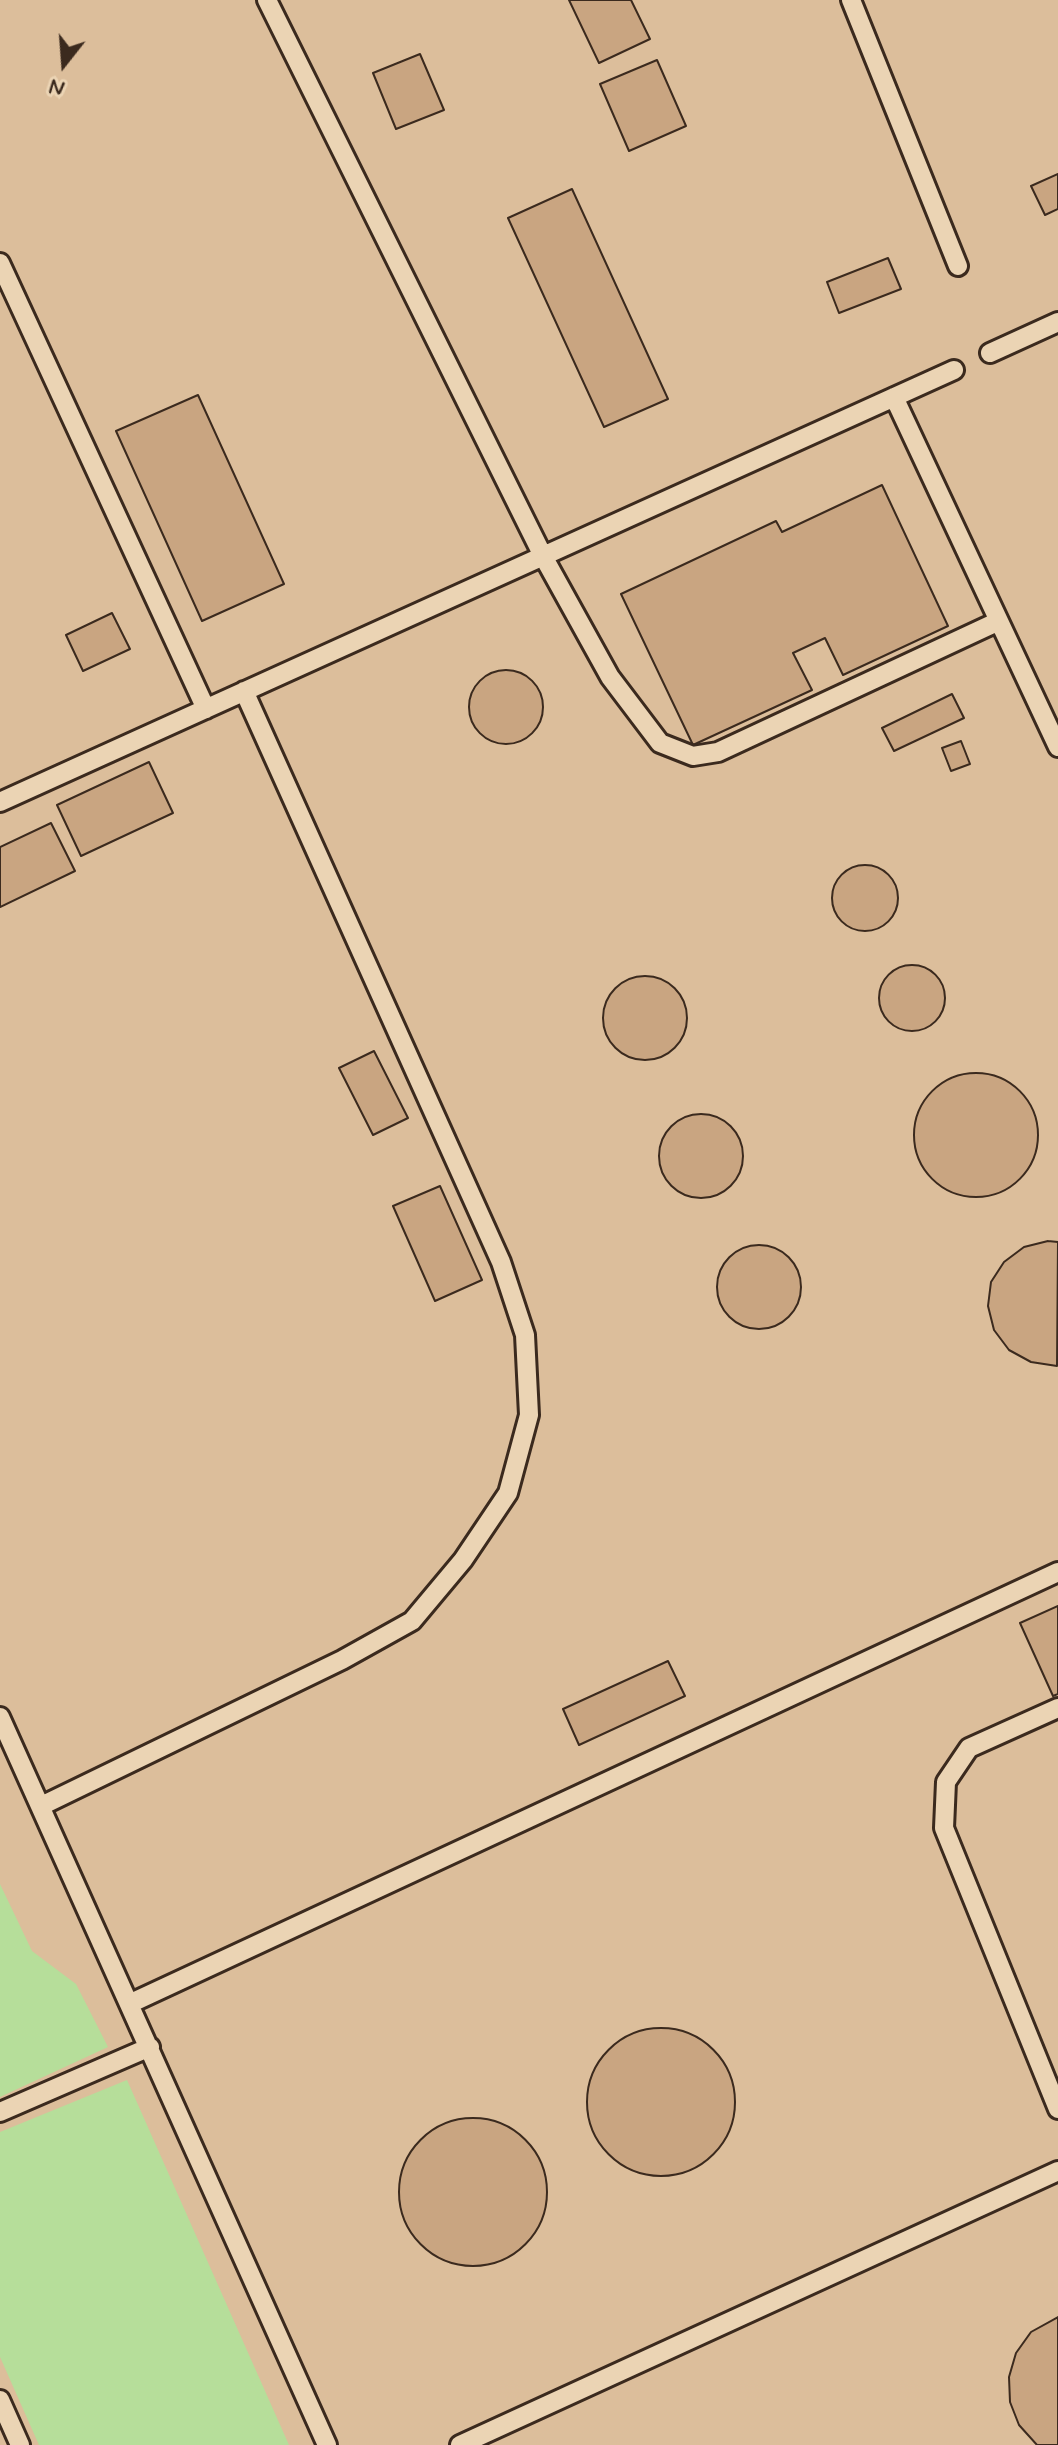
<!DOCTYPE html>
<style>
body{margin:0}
#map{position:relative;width:1058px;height:2445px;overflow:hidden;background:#e9cdaa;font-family:Mynerve,sans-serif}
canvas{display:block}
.north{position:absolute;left:24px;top:24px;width:80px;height:80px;-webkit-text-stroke:6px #ebd4b4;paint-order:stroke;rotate:197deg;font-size:22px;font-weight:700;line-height:32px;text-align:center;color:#3b2a1e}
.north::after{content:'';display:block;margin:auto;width:28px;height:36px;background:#3b2a1e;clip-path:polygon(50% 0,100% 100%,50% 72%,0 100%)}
</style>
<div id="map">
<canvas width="1058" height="2445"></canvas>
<div class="north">N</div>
</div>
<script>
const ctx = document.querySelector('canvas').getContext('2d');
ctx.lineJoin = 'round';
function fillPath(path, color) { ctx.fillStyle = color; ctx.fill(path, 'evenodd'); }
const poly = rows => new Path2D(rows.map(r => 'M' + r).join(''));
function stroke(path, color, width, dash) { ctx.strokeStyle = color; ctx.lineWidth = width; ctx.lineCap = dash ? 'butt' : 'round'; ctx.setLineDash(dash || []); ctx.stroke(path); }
const built = poly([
 [0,0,1058,0,1058,2445,0,2445]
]);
const green = poly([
 [0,1884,32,1951,76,1984,108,2047,0,2097],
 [127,2080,289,2445,39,2445,0,2357,0,2132]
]);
const building = poly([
 [569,0,631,0,650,39,599,63,569,0],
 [420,54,444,110,396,129,373,73,420,54],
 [657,60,686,126,629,151,600,84,657,60],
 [1058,174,1058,209,1045,215,1031,186,1058,174],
 [572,189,668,399,604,427,508,218,572,189],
 [888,258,901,289,839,313,827,282,888,258],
 [198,395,284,584,202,621,116,431,198,395],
 [882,485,948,626,843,675,825,638,793,653,812,690,693,745,621,594,776,521,782,532,882,485],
 [112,613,130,649,83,671,66,635,112,613],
 '469 707a37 37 0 1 1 74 0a37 37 0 1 1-74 0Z',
 [952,694,964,718,894,751,882,728,952,694],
 [961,741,970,764,951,771,942,748,961,741],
 [149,762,173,813,81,856,57,805,149,762],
 [51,823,75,871,0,907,0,847,51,823],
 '832 898a33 33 0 1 1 66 0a33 33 0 1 1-66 0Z',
 '879 998a33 33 0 1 1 66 0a33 33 0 1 1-66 0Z',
 '603 1018a42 42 0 1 1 84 0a42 42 0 1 1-84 0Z',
 [374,1051,408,1118,373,1135,339,1068,374,1051],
 '914 1135a62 62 0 1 1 124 0a62 62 0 1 1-124 0Z',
 '659 1156a42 42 0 1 1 84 0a42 42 0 1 1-84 0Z',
 [440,1186,482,1280,435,1301,393,1206,440,1186],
 [1048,1241,1058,1242,1057,1366,1031,1362,1009,1350,994,1330,988,1306,991,1282,1004,1262,1024,1247,1048,1241],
 '717 1287a42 42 0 1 1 84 0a42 42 0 1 1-84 0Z',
 [1058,1606,1058,1694,1053,1696,1020,1623,1058,1606],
 [668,1661,685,1696,579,1745,563,1709,668,1661],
 '587 2102a74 74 0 1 1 148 0a74 74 0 1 1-148 0Z',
 '399 2192a74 74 0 1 1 148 0a74 74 0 1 1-148 0Z',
 [1058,2317,1058,2445,1037,2445,1019,2425,1010,2402,1009,2377,1016,2353,1031,2332,1058,2317]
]);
const lane = poly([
 [267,0,543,556,610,677,660,743,693,756,718,752,999,621],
 [851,0,958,266],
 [0,263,206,709],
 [990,353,1058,322],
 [894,397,1058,747],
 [0,802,954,370],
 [1058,1708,969,1748,946,1782,944,1828,1058,2109],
 [0,1717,327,2445],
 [41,1806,342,1660,412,1621,463,1560,508,1493,529,1415,525,1335,501,1262,244,691],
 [129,2004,1058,1572],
 [0,2112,150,2047],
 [0,2400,20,2445],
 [460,2445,1058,2171]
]);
fillPath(built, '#dcbe9b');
fillPath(green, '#b6de9a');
fillPath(building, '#c9a581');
stroke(building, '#3b2a1e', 2);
stroke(lane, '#3b2a1e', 24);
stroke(lane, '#ebd4b4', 18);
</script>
